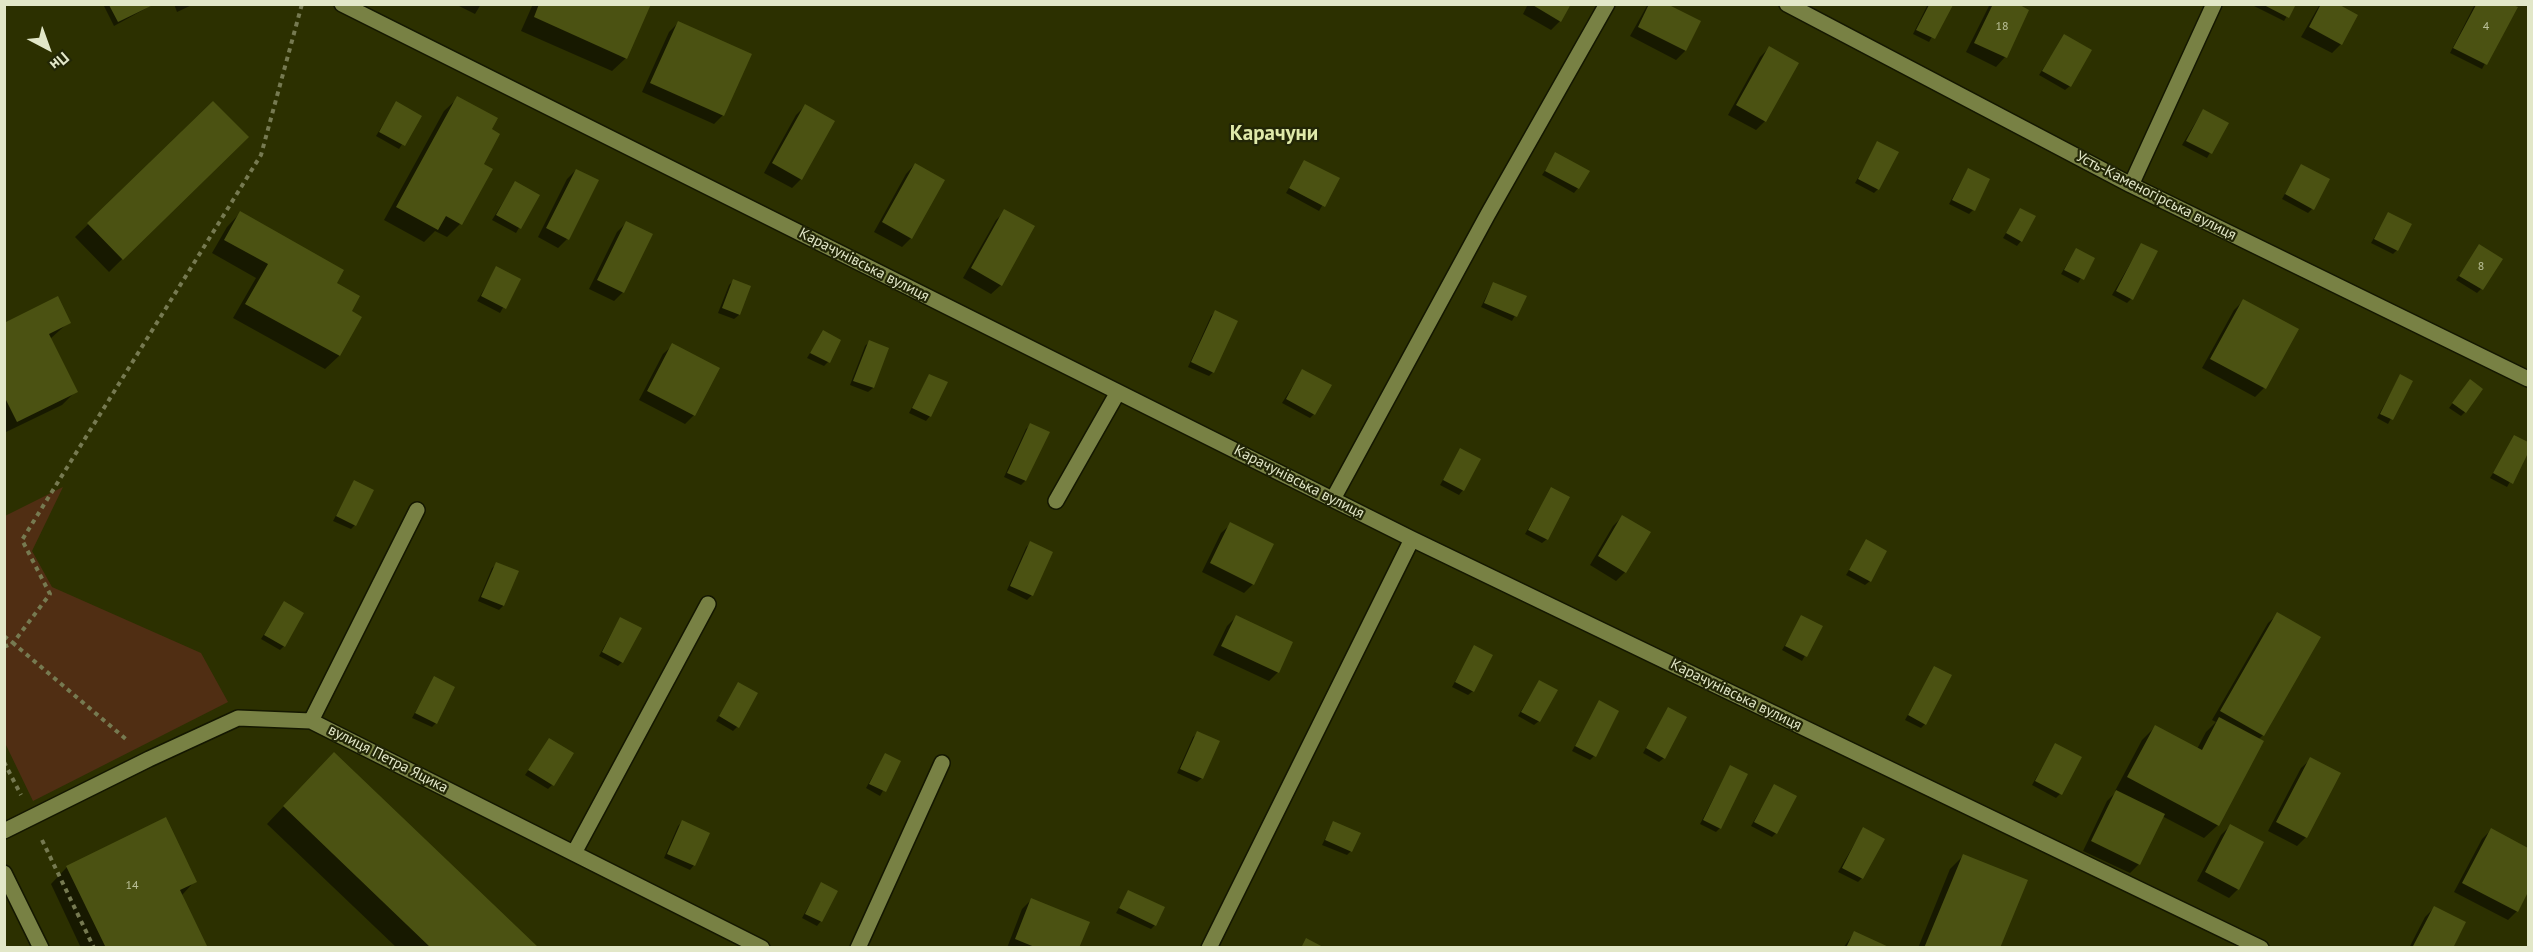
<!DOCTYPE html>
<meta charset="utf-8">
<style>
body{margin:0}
#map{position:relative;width:2533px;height:952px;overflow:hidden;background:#2c3000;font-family:"PT Sans",sans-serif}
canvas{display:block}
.frame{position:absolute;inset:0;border:6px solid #e2e7c8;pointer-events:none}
.north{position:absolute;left:18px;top:18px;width:60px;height:60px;-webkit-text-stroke:4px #222606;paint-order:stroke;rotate:139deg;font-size:16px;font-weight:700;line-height:24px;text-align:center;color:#e2e7c8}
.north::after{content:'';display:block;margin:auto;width:21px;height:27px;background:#e2e7c8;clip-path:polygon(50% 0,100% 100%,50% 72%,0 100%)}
</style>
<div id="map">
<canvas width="2533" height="952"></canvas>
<div class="frame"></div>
<div class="north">Пн</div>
</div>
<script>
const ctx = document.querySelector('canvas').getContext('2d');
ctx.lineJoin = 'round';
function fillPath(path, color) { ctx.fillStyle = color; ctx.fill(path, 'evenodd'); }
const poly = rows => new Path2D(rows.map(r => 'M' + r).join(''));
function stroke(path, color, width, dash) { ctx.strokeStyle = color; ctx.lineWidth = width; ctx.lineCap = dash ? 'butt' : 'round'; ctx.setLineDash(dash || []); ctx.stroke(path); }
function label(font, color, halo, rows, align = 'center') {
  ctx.font = font + ' "PT Sans",sans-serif'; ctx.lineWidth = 4.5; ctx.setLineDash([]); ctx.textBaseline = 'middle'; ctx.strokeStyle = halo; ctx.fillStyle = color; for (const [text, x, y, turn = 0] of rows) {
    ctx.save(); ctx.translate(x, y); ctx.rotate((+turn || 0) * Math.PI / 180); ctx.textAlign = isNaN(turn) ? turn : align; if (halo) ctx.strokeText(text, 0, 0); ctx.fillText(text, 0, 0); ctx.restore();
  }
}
const green = poly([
 [63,487,32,551,52,587,201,653,228,702,33,801,5,743,5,516]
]);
const shadow = poly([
 [103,4,154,4,114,26],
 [174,4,194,4,177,12],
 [455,4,481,4,475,14],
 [533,4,649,4,626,58,612,71,521,31],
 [1528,4,1569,4,1560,21,1551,30,1523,14],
 [1648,4,1663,4,1699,22,1685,51,1676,60,1630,36],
 [1928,4,1951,4,1929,42,1913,34],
 [1990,4,2014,4,2027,11,2005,57,1996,67,1966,52],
 [2250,4,2294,4,2284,21],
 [2320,4,2335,4,2341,44,2332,53,2301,37],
 [2475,4,2510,4,2516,7,2482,69,2450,53],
 [678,23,723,115,714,124,642,92,669,32],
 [2064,36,2070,86,2065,90,2039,75],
 [1769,48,1765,121,1756,130,1728,115,1760,57],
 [458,98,490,130,482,165,491,170,460,224,447,237,435,231,424,242,384,220,444,111],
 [213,103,246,137,109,272,75,237],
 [396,103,420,116,399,149,376,136],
 [805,106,801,179,792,188,764,173,796,115],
 [2203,110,2227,123,2207,158,2182,145],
 [1878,143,1878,189,1874,193,1855,183],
 [1556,154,1578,188,1574,193,1542,175],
 [1304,162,1338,179,1319,211,1286,193],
 [915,164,911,238,902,247,874,232,906,174],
 [2301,166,2312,209,2308,213,2282,199],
 [1968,169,1973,210,1969,214,1949,204],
 [576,170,567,239,558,248,538,237,567,179],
 [515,183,538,196,516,233,492,220],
 [2020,210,2021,241,2017,246,2003,238],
 [1005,211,1001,285,991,294,963,278,996,220],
 [240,213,335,283,350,312,360,317,339,356,325,369,233,318,256,278,212,253,227,227],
 [2388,214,2397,250,2393,254,2371,243],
 [626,223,623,292,614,301,589,289,617,232],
 [2141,245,2131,299,2127,303,2112,295],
 [2480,246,2481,289,2477,293,2456,280],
 [2076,249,2093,258,2078,283,2061,274],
 [497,268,519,279,500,313,477,301],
 [733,281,749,287,739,315,734,319,718,313,729,285],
 [1493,283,1525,297,1512,321,1481,307],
 [2243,301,2297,330,2264,388,2255,397,2202,368,2234,310],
 [1215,312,1213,372,1209,376,1188,367,1211,316],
 [69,322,50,339,76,391,62,405,4,433,4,324],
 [823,332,828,362,824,366,807,358],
 [869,342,887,349,873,388,868,392,850,385,865,346],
 [673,345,694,415,685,424,639,400,663,354],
 [1303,370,1314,414,1310,418,1282,403],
 [929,375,930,416,926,421,909,413],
 [2400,376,2411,381,2388,424,2377,418],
 [2466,385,2465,412,2461,416,2449,408],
 [1031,425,1025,481,1021,485,1004,477,1026,429],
 [2515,437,2528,444,2528,450,2507,487,2490,478],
 [1460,450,1463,490,1459,495,1440,485],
 [354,482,355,525,351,529,333,521],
 [1551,489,1547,539,1542,543,1525,534],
 [1623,516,1625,572,1616,581,1590,565,1613,526],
 [1231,524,1253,584,1244,593,1202,572,1221,533],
 [1866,541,1870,581,1865,585,1846,575],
 [1030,543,1051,553,1031,596,1027,600,1007,590,1026,547],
 [497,564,517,572,503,606,499,610,478,601,492,568],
 [284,603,284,646,280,650,261,639],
 [2278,614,2263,735,2259,739,2218,825,2204,838,2162,816,2139,864,2130,873,2083,851,2107,801,2116,792,2115,791,2142,740,2155,727,2197,749,2206,732,2216,722,2212,720,2268,623],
 [1236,617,1278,672,1269,681,1213,655,1227,626],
 [1802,617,1821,627,1802,661,1782,650],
 [620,618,622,662,618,666,599,656],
 [1474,647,1473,691,1468,695,1452,687],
 [1934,668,1925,724,1921,728,1905,720],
 [434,678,436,723,432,727,412,718],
 [1539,681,1539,721,1534,725,1518,716],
 [738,684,737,727,733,731,716,721],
 [1599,702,1594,756,1590,760,1572,751],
 [1668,709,1664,758,1659,762,1643,753],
 [1198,733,1202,778,1197,782,1177,773,1193,737],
 [549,740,552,785,548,789,525,775],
 [2055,745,2060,794,2056,798,2032,785],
 [885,755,899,762,880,796,866,788],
 [2311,759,2306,837,2297,846,2268,831,2301,768],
 [1730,767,1720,828,1716,832,1700,824],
 [317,771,537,948,397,948,267,824],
 [1774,786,1776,833,1772,837,1751,826],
 [682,822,694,865,690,870,664,858,678,826],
 [1333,823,1351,851,1347,855,1322,845],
 [2230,826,2238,889,2229,898,2197,881,2221,835],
 [1863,829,1862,878,1858,882,1838,872],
 [2491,830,2528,850,2528,889,2517,911,2508,920,2454,892,2482,839],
 [1964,855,1998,948,1918,948,1950,869],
 [67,867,195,881,182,895,207,948,81,948,51,884],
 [821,884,821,921,817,926,802,918],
 [1128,892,1155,925,1151,929,1116,913],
 [1031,900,1078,948,1007,948,1022,909],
 [2434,908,2451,948,2409,948,2425,917],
 [1855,932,1887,948,1843,948]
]);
const building = poly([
 [539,4,651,4,627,59,534,17],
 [1531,4,1571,4,1561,22],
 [1649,4,1667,4,1701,21,1686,51,1638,27],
 [1993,4,2018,4,2029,10,2007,58,1974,43],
 [2262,4,2296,4,2289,18],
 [2321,4,2338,4,2358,15,2342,45,2309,27],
 [109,5,153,5,118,22],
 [1929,5,1953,5,1935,39,1916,30],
 [2476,5,2513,5,2518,7,2487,65,2453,48],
 [678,21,752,54,724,116,650,83],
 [2064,34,2092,50,2071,87,2042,71],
 [1769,46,1799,63,1766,122,1736,105],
 [457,96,498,118,492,129,500,134,484,164,493,169,462,225,446,216,438,230,396,207],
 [213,101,249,137,123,260,87,223],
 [396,101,422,116,405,146,379,132],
 [805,104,835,121,802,180,772,163],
 [2203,109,2229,123,2212,154,2186,141],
 [1877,141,1899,152,1879,190,1858,179],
 [1555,152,1590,171,1579,189,1545,171],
 [1304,160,1340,178,1325,207,1289,188],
 [915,163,945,180,912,239,882,222],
 [2301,164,2330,179,2314,210,2285,194],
 [1968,168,1990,179,1975,211,1952,200],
 [576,169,599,180,569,240,546,228],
 [515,181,540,195,521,229,496,215],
 [2020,208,2036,216,2022,242,2006,233],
 [1004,209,1035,226,1002,286,971,268],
 [240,211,344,270,337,283,360,296,352,311,362,317,340,356,245,304,268,264,224,240],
 [2388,212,2412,224,2398,251,2374,239],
 [626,221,653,234,624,293,597,280],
 [2141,243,2158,251,2133,300,2116,291],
 [2479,244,2503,259,2483,290,2459,276],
 [2076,248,2095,258,2084,280,2064,270],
 [496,266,521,279,506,309,481,296],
 [733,279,751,286,740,315,722,308],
 [1493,282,1527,296,1517,317,1484,303],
 [58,296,71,323,49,334,78,392,17,422,4,396,4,323],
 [2243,299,2299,329,2266,389,2210,359],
 [1215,310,1238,321,1214,373,1191,362],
 [823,330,841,340,830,363,810,353],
 [869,340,889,348,874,388,853,381],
 [672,343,720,368,695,416,647,391],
 [1302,369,1332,385,1315,415,1286,399],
 [929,374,948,382,931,417,912,408],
 [2400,374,2413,381,2393,420,2380,414],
 [2470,379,2483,389,2466,413,2452,403],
 [1030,423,1050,432,1026,481,1007,473],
 [2514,435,2528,442,2528,453,2513,484,2493,473],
 [1460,448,1481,459,1464,491,1443,480],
 [354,480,374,490,356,526,336,516],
 [1551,487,1570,497,1548,540,1528,530],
 [1622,515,1651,532,1626,573,1598,556],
 [1230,522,1274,544,1254,585,1210,563],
 [1866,539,1887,551,1871,582,1849,570],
 [1030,541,1053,552,1033,596,1010,586],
 [496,562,519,571,504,606,481,597],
 [284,601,304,613,285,647,264,635],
 [2277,612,2321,637,2264,736,2220,711],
 [1236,615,1293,642,1279,673,1221,646],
 [1801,615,1823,626,1807,657,1785,646],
 [620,617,642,628,623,663,602,652],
 [1474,645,1493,655,1474,692,1455,682],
 [1934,666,1952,675,1926,725,1908,715],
 [434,676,455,687,437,724,415,713],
 [1539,680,1558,690,1540,722,1521,712],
 [738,682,758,693,739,728,719,716],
 [1599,700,1619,711,1596,757,1575,746],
 [1668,707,1687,717,1665,759,1646,748],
 [2219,717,2264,741,2219,826,2127,777,2155,725,2202,750],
 [1197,731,1220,741,1203,779,1180,769],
 [549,738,574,753,554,786,528,770],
 [2055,743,2082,757,2062,795,2035,781],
 [334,752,539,948,431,948,283,806],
 [885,753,901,761,886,792,869,784],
 [2310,757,2341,773,2307,838,2276,822],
 [1730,765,1748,774,1721,829,1703,820],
 [1774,784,1797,796,1777,834,1754,822],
 [2116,790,2165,814,2140,865,2091,841],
 [166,817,197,882,180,890,208,948,106,948,66,866],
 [682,820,710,833,695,866,667,854],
 [1333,821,1361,833,1352,852,1325,840],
 [2230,824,2264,842,2239,890,2205,872],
 [1863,827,1885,839,1863,879,1842,868],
 [2491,828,2528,848,2528,892,2518,912,2462,883],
 [1963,854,2028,880,2000,948,1924,948],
 [821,882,838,891,822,922,805,914],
 [1128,890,1165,907,1156,926,1119,908],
 [1031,898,1090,922,1079,948,1037,948,1015,939],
 [2434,906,2466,922,2453,948,2412,948],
 [1854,931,1891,948,1846,948],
 [1306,938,1325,948,1301,948]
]);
const path = poly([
 [4,636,13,643,50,594,22,540,261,155,302,4],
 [4,647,13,643,127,740],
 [4,762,21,795],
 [42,840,94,948]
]);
const minor = poly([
 [342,4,1412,539,2261,948],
 [1787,4,2131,185,2528,379],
 [2131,185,2214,4],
 [1333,499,1488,214,1607,4],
 [1056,501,1118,392],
 [311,721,417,510],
 [4,831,149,759,238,718,311,721,762,948],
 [574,853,708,604],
 [4,873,41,948],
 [858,948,942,763],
 [1209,948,1412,539]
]);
const numberNames = [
 ["18",2002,27],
 ["4",2486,27],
 ["8",2481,267],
 ["14",132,886]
];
const streetNames = [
 ["Усть-Каменогірська вулиця",2156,196,27],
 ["Карачунівська вулиця",864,265,27],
 ["Карачунівська вулиця",1299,482,27],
 ["Карачунівська вулиця",1736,695,26],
 ["вулиця Петра Яцика",388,759,27]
];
const districtNames = [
 ["Карачуни",1274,134]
];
fillPath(green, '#502e13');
fillPath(shadow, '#0007');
fillPath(building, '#4b5212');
stroke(minor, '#141700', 18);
stroke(path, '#767a51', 4, [4.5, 4.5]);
stroke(minor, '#788144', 15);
label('12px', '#bcc29a', null, numberNames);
label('15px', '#e2e7c8', '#222606', streetNames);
label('bold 21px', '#e0eaaa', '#222606', districtNames);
</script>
